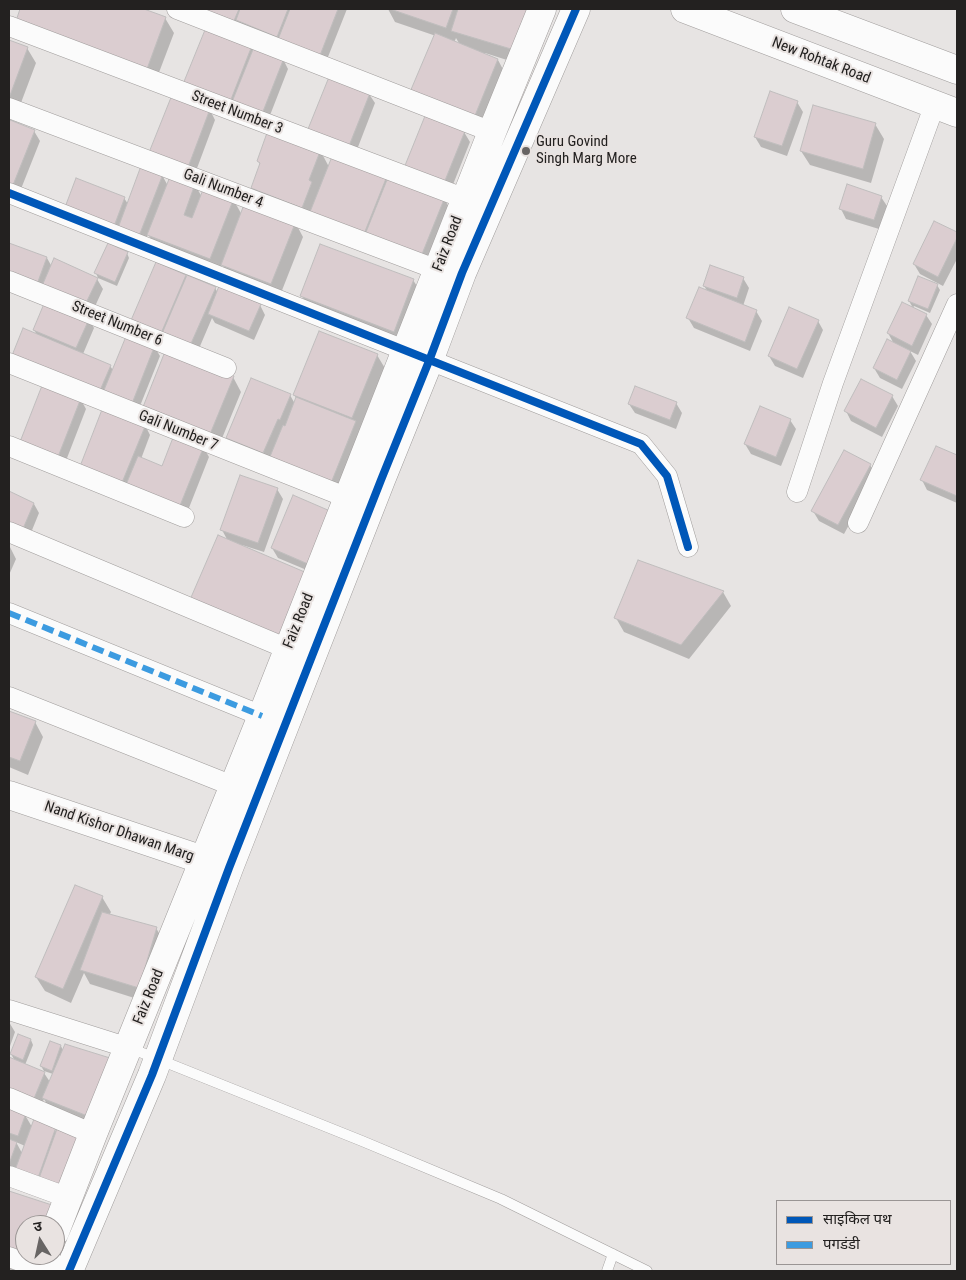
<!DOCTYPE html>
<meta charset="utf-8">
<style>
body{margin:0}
#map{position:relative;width:966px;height:1280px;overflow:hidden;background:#e7e4e3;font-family:"Roboto Condensed","Noto Sans Devanagari",sans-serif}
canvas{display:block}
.frame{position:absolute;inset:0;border:10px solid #232120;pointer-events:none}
.legend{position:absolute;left:776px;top:1200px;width:175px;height:65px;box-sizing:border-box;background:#e9e3e1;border:1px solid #9a9594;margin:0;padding:6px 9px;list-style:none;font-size:15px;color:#232120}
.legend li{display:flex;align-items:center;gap:10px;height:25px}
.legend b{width:25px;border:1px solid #9a9594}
.north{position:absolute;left:15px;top:1215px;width:50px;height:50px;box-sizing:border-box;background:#e9e3e1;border:1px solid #9a9594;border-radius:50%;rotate:350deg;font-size:14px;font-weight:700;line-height:20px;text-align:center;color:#232120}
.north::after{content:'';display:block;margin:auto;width:18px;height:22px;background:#686564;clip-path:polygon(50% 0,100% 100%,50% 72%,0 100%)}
</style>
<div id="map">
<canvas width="966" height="1280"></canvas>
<div class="frame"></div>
<ul class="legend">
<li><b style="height:6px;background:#0057b8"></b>साइकिल पथ</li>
<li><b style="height:6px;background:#3c9be0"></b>पगडंडी</li>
</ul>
<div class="north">उ</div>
</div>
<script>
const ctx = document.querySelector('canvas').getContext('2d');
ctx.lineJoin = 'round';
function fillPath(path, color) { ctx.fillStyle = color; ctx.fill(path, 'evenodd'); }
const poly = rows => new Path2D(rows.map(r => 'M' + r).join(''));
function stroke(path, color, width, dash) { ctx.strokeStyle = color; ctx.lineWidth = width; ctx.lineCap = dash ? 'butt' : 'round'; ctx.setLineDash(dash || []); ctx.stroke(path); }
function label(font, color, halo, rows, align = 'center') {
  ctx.font = font + ' "Roboto Condensed",sans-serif'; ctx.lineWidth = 4; ctx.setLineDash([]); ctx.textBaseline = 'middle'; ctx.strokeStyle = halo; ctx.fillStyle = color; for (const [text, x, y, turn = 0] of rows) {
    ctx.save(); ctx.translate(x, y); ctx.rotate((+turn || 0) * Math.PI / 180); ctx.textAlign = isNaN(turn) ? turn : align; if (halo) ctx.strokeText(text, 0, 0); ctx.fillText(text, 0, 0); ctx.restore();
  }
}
const shadow = poly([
 [22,9,140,9,165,18,174,33,155,83,17,21],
 [194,9,347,9,324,67],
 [388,9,545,9,529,67,485,53,484,55,498,60,506,75,482,133,436,36,395,22],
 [456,38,460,45,454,43],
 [207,26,283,59,288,69,267,123,193,99],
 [9,41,27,48,36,63,16,116,9,113],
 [369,94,375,103,353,160,313,144],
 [797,102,803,112,787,156,761,147,755,137],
 [210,110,215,120,193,179,155,165],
 [11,122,34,131,40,141,19,194,9,190,9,127],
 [875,124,884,139,871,183,810,165,801,151],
 [464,132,470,142,450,192,412,178],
 [320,150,329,167,334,156,444,198,452,213,429,273,261,203,252,188,261,166,258,161],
 [162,175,168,186,195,185,202,197,233,199,242,215,295,222,303,237,279,298,231,280,222,264,219,273,157,250,148,234,144,245,71,220,124,198,128,204],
 [881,197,887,206,879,229,846,219,841,209],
 [935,223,957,234,957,259,943,286,920,274,914,264],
 [9,244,47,258,52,267,97,279,103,289,91,315,9,284],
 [127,253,129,258,117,286,98,278,96,273],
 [157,264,215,288,218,293,260,305,265,315,254,340,215,323,212,318,195,358,136,335],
 [743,278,749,288,743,306,756,311,762,321,750,351,694,328,688,318,708,292,704,286],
 [413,280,422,294,402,346,310,311,302,296],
 [937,285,940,290,930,313,914,306,913,308,909,301],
 [926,315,932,324,918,355,910,351,916,361,902,389,880,378,874,368,894,344,888,333],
 [89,318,94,328,83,354,110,366,113,370,154,346,160,356,136,416,145,425,150,435,141,459,163,467,233,377,241,392,216,453,204,448,209,457,185,518,86,479,104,408,80,398,86,409,62,471,25,457,45,383,37,335,34,330],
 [818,321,823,330,803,378,775,366,769,356],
 [377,355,386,370,339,497,233,447,227,438,290,395,295,404,297,399,294,395],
 [892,396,898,406,882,437,851,421,846,411],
 [676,403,682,413,676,429,635,413,629,404],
 [790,420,796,429,781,466,751,454,745,444],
 [936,447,957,456,957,503,927,490,922,480],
 [870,465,876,475,844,534,819,521,813,511],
 [277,489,283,499,264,552,242,545,241,547,228,541,222,530],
 [9,493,34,504,39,513,28,540,9,531],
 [294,497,321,576,278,558,272,548],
 [9,545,16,559,9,575],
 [723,592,731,606,689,659,624,632,616,618],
 [9,712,35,722,43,737,28,775,9,767],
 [102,897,111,912,109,916,156,928,165,943,147,1002,90,984,84,973,71,1003,45,991,36,977],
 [9,1022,15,1032,9,1049],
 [18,1036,31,1040,33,1045,25,1065,44,1073,50,1082,53,1074,44,1071,41,1066,51,1043,61,1046,99,1131,52,1113,44,1099,39,1110,9,1099,9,1059,15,1061,11,1054],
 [9,1109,25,1115,32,1127,55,1128,72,1200,9,1180],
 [16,1142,25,1146,22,1153],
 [9,1192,57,1208,65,1223,55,1253,55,1225,25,1225,20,1271,9,1271]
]);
const building = poly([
 [20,9,144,9,166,17,147,69,16,21,20,9],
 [197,9,239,9,233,23,197,9],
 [240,9,288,9,277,37,236,20,240,9],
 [290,9,338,9,319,58,277,42,290,9],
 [390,9,453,9,446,28,390,9],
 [458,9,534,9,521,52,451,31,458,9],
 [207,25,253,43,230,102,183,84,207,25],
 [435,33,498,59,474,118,410,92,435,33],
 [9,40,28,47,9,98,9,40],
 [254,47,284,58,262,114,232,102,254,47],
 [329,77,370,93,347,151,306,134,329,77],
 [770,91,798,101,782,146,754,137,770,91],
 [172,95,210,109,187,170,148,155,172,95],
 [813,105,876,123,863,169,800,151,813,105],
 [425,116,465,131,444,183,404,168,425,116],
 [10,120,35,130,13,185,9,183,9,124,10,120],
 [268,130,321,149,309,180,312,182,302,208,251,188,260,163,257,161,268,130],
 [333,154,387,176,364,234,310,212,333,154],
 [141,166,163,174,139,236,118,228,141,166],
 [171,174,195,184,184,215,192,218,204,187,234,198,210,259,147,235,171,174],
 [389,175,445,197,420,259,364,237,389,175],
 [76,178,125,197,113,229,64,210,76,178],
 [847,184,882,196,874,220,839,209,847,184],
 [245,202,296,221,271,284,221,265,245,202],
 [934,221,957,232,957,238,938,277,913,264,934,221],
 [9,243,47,257,36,287,9,277,9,243],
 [108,243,128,252,115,282,94,273,108,243],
 [320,244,414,279,394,332,300,296,320,244],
 [54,258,98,278,85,305,42,286,54,258],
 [156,262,186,275,159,338,129,325,156,262],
 [710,265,744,277,737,298,703,286,710,265],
 [187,275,216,287,189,348,161,336,187,275],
 [918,276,938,284,928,309,908,301,918,276],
 [219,286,261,304,249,331,208,314,219,286],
 [699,287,757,310,745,342,686,318,699,287],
 [46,299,90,317,76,348,33,330,46,299],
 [902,302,927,314,912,346,887,333,902,302],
 [789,307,819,320,797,369,768,356,789,307],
 [23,328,111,365,98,395,11,358,23,328],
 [319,331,378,354,352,418,293,395,319,331],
 [127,334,155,345,131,406,102,395,127,334],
 [887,339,911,351,897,380,873,368,887,339],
 [166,349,234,376,208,439,141,412,166,349],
 [251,378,291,394,280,420,278,419,263,453,226,438,251,378],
 [861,379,893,395,876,428,844,411,861,379],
 [43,383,81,398,56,462,18,447,43,383],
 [635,386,677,402,670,420,628,404,635,386],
 [296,397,356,421,331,483,269,459,283,425,285,426,296,397],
 [760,406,791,419,776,457,744,444,760,406],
 [103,407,146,424,121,485,79,469,103,407],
 [174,435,204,446,179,508,125,487,138,456,162,466,174,435],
 [936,446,957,455,957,496,920,480,936,446],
 [844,450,871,464,838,525,811,511,844,450],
 [240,475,278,488,258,543,220,530,240,475],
 [9,491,34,503,22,531,9,525,9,491],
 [293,495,337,514,315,567,271,548,293,495],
 [218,535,307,573,279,639,189,602,218,535],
 [638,560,724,591,681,645,614,618,638,560],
 [9,711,36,721,20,761,9,757,9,711],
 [75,885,103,896,63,989,35,977,75,885],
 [102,912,157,927,139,988,80,970,102,912],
 [18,1034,31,1039,23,1060,10,1054,18,1034],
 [50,1041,61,1045,52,1071,40,1066,50,1041],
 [65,1044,110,1058,90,1117,42,1098,65,1044],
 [9,1057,45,1072,33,1101,9,1092,9,1057],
 [9,1108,26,1113,18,1136,9,1133,9,1108],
 [34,1119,56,1127,38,1178,15,1170,34,1119],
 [57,1129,85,1139,67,1191,38,1181,57,1129],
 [9,1139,17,1142,9,1164,9,1139],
 [9,1191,58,1207,51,1225,25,1225,25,1255,38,1263,9,1253,9,1191]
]);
const lane = poly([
 [130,1048,362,1141,501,1199,647,1271],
 [607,1271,613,1254]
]);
const street = poly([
 [177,9,492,132],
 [9,26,466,199],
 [9,108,438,270],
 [9,193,641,444,667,476,688,547],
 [9,281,226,368],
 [9,363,348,498],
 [9,446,184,517],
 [797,492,833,383,935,104],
 [858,523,957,304],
 [9,532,288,649],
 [9,613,262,716],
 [9,697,233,786],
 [9,1010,129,1048],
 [9,1098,93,1134],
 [9,1176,69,1198],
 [9,1257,41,1269]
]);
const secondary = poly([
 [9,795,221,866],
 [55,1232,93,1134,262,716,492,132,542,9],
 [40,1271,46,1255],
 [69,1271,152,1075,229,868,381,480,429,361,462,273,576,9]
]);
const primary = poly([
 [685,9,957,113],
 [795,9,957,70]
]);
const quiet = poly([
 [9,613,262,716]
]);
const cycleway = poly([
 [9,193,641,444,667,476,688,547],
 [69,1271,152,1075,229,868,381,480,429,361,462,273,576,9]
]);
const markers = [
 [526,151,5,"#686564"]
];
const streetNames = [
 ["New Rohtak Road",821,61,21],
 ["Street Number 3",237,113,21],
 ["Gali Number 4",223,189,21],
 ["Faiz Road",448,244,-69],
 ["Street Number 6",117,324,22],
 ["Gali Number 7",178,431,22],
 ["Faiz Road",299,621,-68],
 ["Nand Kishor Dhawan Marg",119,832,19],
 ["Faiz Road",149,997,-68]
];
const poiNames = [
 ["Guru Govind",536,142],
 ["Singh Marg More",536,159]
];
fillPath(shadow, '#0003');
fillPath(building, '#dbcdd0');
stroke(building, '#bfbdbd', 1);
stroke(lane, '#a09d9c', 11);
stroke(street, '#a09d9c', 21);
stroke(secondary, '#a09d9c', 29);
stroke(primary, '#a09d9c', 29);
stroke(lane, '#fbfbfb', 10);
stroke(street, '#fbfbfb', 20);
stroke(secondary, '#fbfbfb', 28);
stroke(primary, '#fbfbfb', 28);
stroke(quiet, '#3c9be0', 6, [12, 6]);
stroke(cycleway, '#0057b8', 8);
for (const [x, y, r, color] of markers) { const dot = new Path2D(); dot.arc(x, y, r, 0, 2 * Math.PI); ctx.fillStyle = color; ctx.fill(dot); stroke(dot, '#e9e3e1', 2); }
label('15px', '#232120', '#e9e3e1', streetNames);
label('15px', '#232120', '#e9e3e1', poiNames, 'left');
</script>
